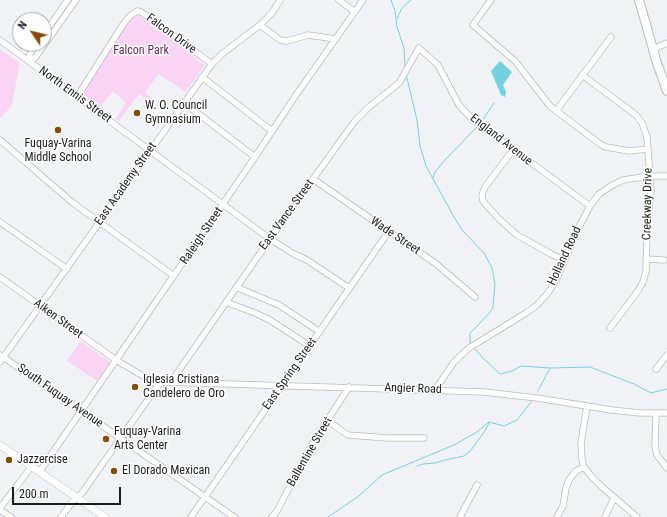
<!DOCTYPE html>
<style>
body{margin:0}
#map{position:relative;width:667px;height:517px;overflow:hidden;background:#f1f2f5;font-family:"Roboto Condensed",sans-serif}
canvas{display:block}
.north{position:absolute;left:12px;top:12px;width:40px;height:40px;box-sizing:border-box;background:#fff;border:1px solid #a4a4a5;border-radius:50%;rotate:305deg;font-size:11px;font-weight:700;line-height:16px;text-align:center;color:#1c1c1e}
.north::after{content:'';display:block;margin:auto;width:14px;height:18px;background:#884c08;clip-path:polygon(50% 0,100% 100%,50% 72%,0 100%)}
.scale{position:absolute;left:12px;top:487px;width:109px;height:18px;box-sizing:border-box;border:2px solid #1c1c1e;border-top:0;padding-left:5px;font-size:12px;line-height:14px;white-space:nowrap;color:#1c1c1e;-webkit-text-stroke:3px #fff;paint-order:stroke}
</style>
<div id="map">
<canvas width="667" height="517"></canvas>
<div class="north">N</div>
<div class="scale">200 m</div>
</div>
<script>
const ctx = document.querySelector('canvas').getContext('2d');
ctx.lineJoin = 'round';
function fillPath(path, color) { ctx.fillStyle = color; ctx.fill(path, 'evenodd'); }
const poly = rows => new Path2D(rows.map(r => 'M' + r).join(''));
function stroke(path, color, width, dash) { ctx.strokeStyle = color; ctx.lineWidth = width; ctx.lineCap = dash ? 'butt' : 'round'; ctx.setLineDash(dash || []); ctx.stroke(path); }
function label(font, color, halo, rows, align = 'center') {
  ctx.font = font + ' "Roboto Condensed",sans-serif'; ctx.lineWidth = 3; ctx.setLineDash([]); ctx.textBaseline = 'middle'; ctx.strokeStyle = halo; ctx.fillStyle = color; for (const [text, x, y, turn = 0] of rows) {
    ctx.save(); ctx.translate(x, y); ctx.rotate((+turn || 0) * Math.PI / 180); ctx.textAlign = isNaN(turn) ? turn : align; if (halo) ctx.strokeText(text, 0, 0); ctx.fillText(text, 0, 0); ctx.restore();
  }
}
const green = poly([
 [135,15,138,15,170,37,204,65,204,66,186,92,158,74,145,93,156,101,154,104,139,94,119,121,116,119,126,102,113,92,100,107,82,94,125,25],
 [0,49,20,63,12,104,7,111,0,118],
 [81,341,110,362,97,381,67,361]
]);
const water = poly([
 [500,61,512,72,503,85,506,92,505,97,501,95,491,71]
]);
const stream = poly([
 [391,0,395,11,397,27,404,48,405,67],
 [397,19,402,8,411,0],
 [406,74,417,120,420,146,426,166,454,217,463,231,484,253,492,268,495,284,493,307,491,311,481,322,470,333,470,343],
 [481,122,494,103],
 [433,178,435,172,445,160,478,126],
 [475,349,483,358,500,374,512,371,521,366,550,368,590,367,634,384,651,393,667,389],
 [538,391,550,368],
 [417,466,423,464,435,463,445,460,464,456,471,450,485,431,489,423],
 [328,517,359,496,382,475,454,445,477,432,489,422,504,426,517,420,531,402]
]);
const minor = poly([
 [339,0,355,12],
 [491,0,473,25,515,61,550,106,600,144,606,147,629,151,648,149],
 [260,25,280,40,287,41,308,35,336,39],
 [44,34,68,0],
 [0,40,270,239,294,254,307,260,349,288],
 [653,49,667,43],
 [29,61,35,58,76,0],
 [29,61,30,54,37,44],
 [582,75,636,115,642,123,647,137,651,191,647,228,646,272,643,282,638,291,610,328],
 [202,77,272,131],
 [77,97,124,23,130,16,137,11,141,12,154,21,212,64],
 [184,103,255,157],
 [556,111,611,37],
 [0,140,73,203,174,276],
 [513,150,485,187,482,195,483,201,488,207,497,217,517,235,551,254,564,260],
 [313,179,435,263,475,297],
 [0,222,67,269],
 [647,259,664,260],
 [0,277,116,360,158,385],
 [236,287,279,305,320,332],
 [226,302,255,313,270,320,310,346],
 [0,355,234,517],
 [0,362,212,64,222,54,260,25,272,13,280,0],
 [656,369,667,355],
 [171,382,270,239,354,122,369,107,399,83,419,48,438,65,459,105,473,120,590,206],
 [435,390,454,362,469,348,526,313,537,305,548,293,555,282,580,225,590,206,599,194,611,186,623,180,650,176,667,176],
 [656,413,655,446,657,455,667,468],
 [328,421,348,435,388,438,424,438],
 [584,467,591,476,602,487,637,517],
 [40,471,255,157,296,95,363,0],
 [0,508,32,466],
 [0,510,11,517],
 [61,517,73,501,82,493,156,388,161,383,165,382,484,392,537,398,612,410,640,413,667,413],
 [191,517,389,231],
 [272,517,277,511,312,444,349,387],
 [460,517,477,485],
 [557,517,563,506,566,488,569,480,576,471,584,467,582,460,581,443,587,406],
 [605,517,614,498]
]);
const major = poly([
 [0,445,105,517]
]);
const highway = poly([
 [639,0,657,63,667,91]
]);
const markers = [
 [137,113,4,"#884c08"],
 [58,130,4,"#884c08"],
 [135,387,4,"#884c08"],
 [106,439,4,"#884c08"],
 [9,460,4,"#884c08"],
 [114,471,4,"#884c08"]
];
const streetNames = [
 ["Falcon Drive",171,34,36],
 ["North Ennis Street",75,95,36],
 ["England Avenue",501,140,38],
 ["East Academy Street",126,184,-55],
 ["Creekway Drive",648,204,-89],
 ["East Vance Street",287,215,-54],
 ["Raleigh Street",202,236,-56],
 ["Wade Street",395,236,34],
 ["Holland Road",565,256,-65],
 ["Aiken Street",58,319,36],
 ["East Spring Street",290,374,-55],
 ["Angier Road",413,389,2],
 ["South Fuquay Avenue",60,396,35],
 ["Ballentine Street",310,452,-60]
];
const parkNames = [
 ["Falcon Park",141,51]
];
const poiNames = [
 ["W. O. Council",145,106],
 ["Gymnasium",145,120],
 ["Fuquay-Varina",58,144,"center"],
 ["Middle School",58,158,"center"],
 ["Iglesia Cristiana",143,380],
 ["Candelero de Oro",143,394],
 ["Fuquay-Varina",114,432],
 ["Arts Center",114,446],
 ["Jazzercise",17,460],
 ["El Dorado Mexican",122,471]
];
fillPath(green, '#f9d4f4');
fillPath(water, '#75d1e2');
stroke(stream, '#75d1e2', 1);
stroke(minor, '#babbbe', 7);
stroke(major, '#babbbe', 8);
stroke(highway, '#babbbe', 10);
stroke(minor, '#fff', 5.5);
stroke(major, '#fff', 7);
stroke(highway, '#fff', 8);
for (const [x, y, r, color] of markers) { const dot = new Path2D(); dot.arc(x, y, r, 0, 2 * Math.PI); ctx.fillStyle = color; ctx.fill(dot); stroke(dot, '#fff', 1.5); }
label('12px', '#1c1c1e', '#fff', streetNames);
label('12px', '#662662', '#fff', parkNames);
label('12px', '#1c1c1e', '#fff', poiNames, 'left');
</script>
